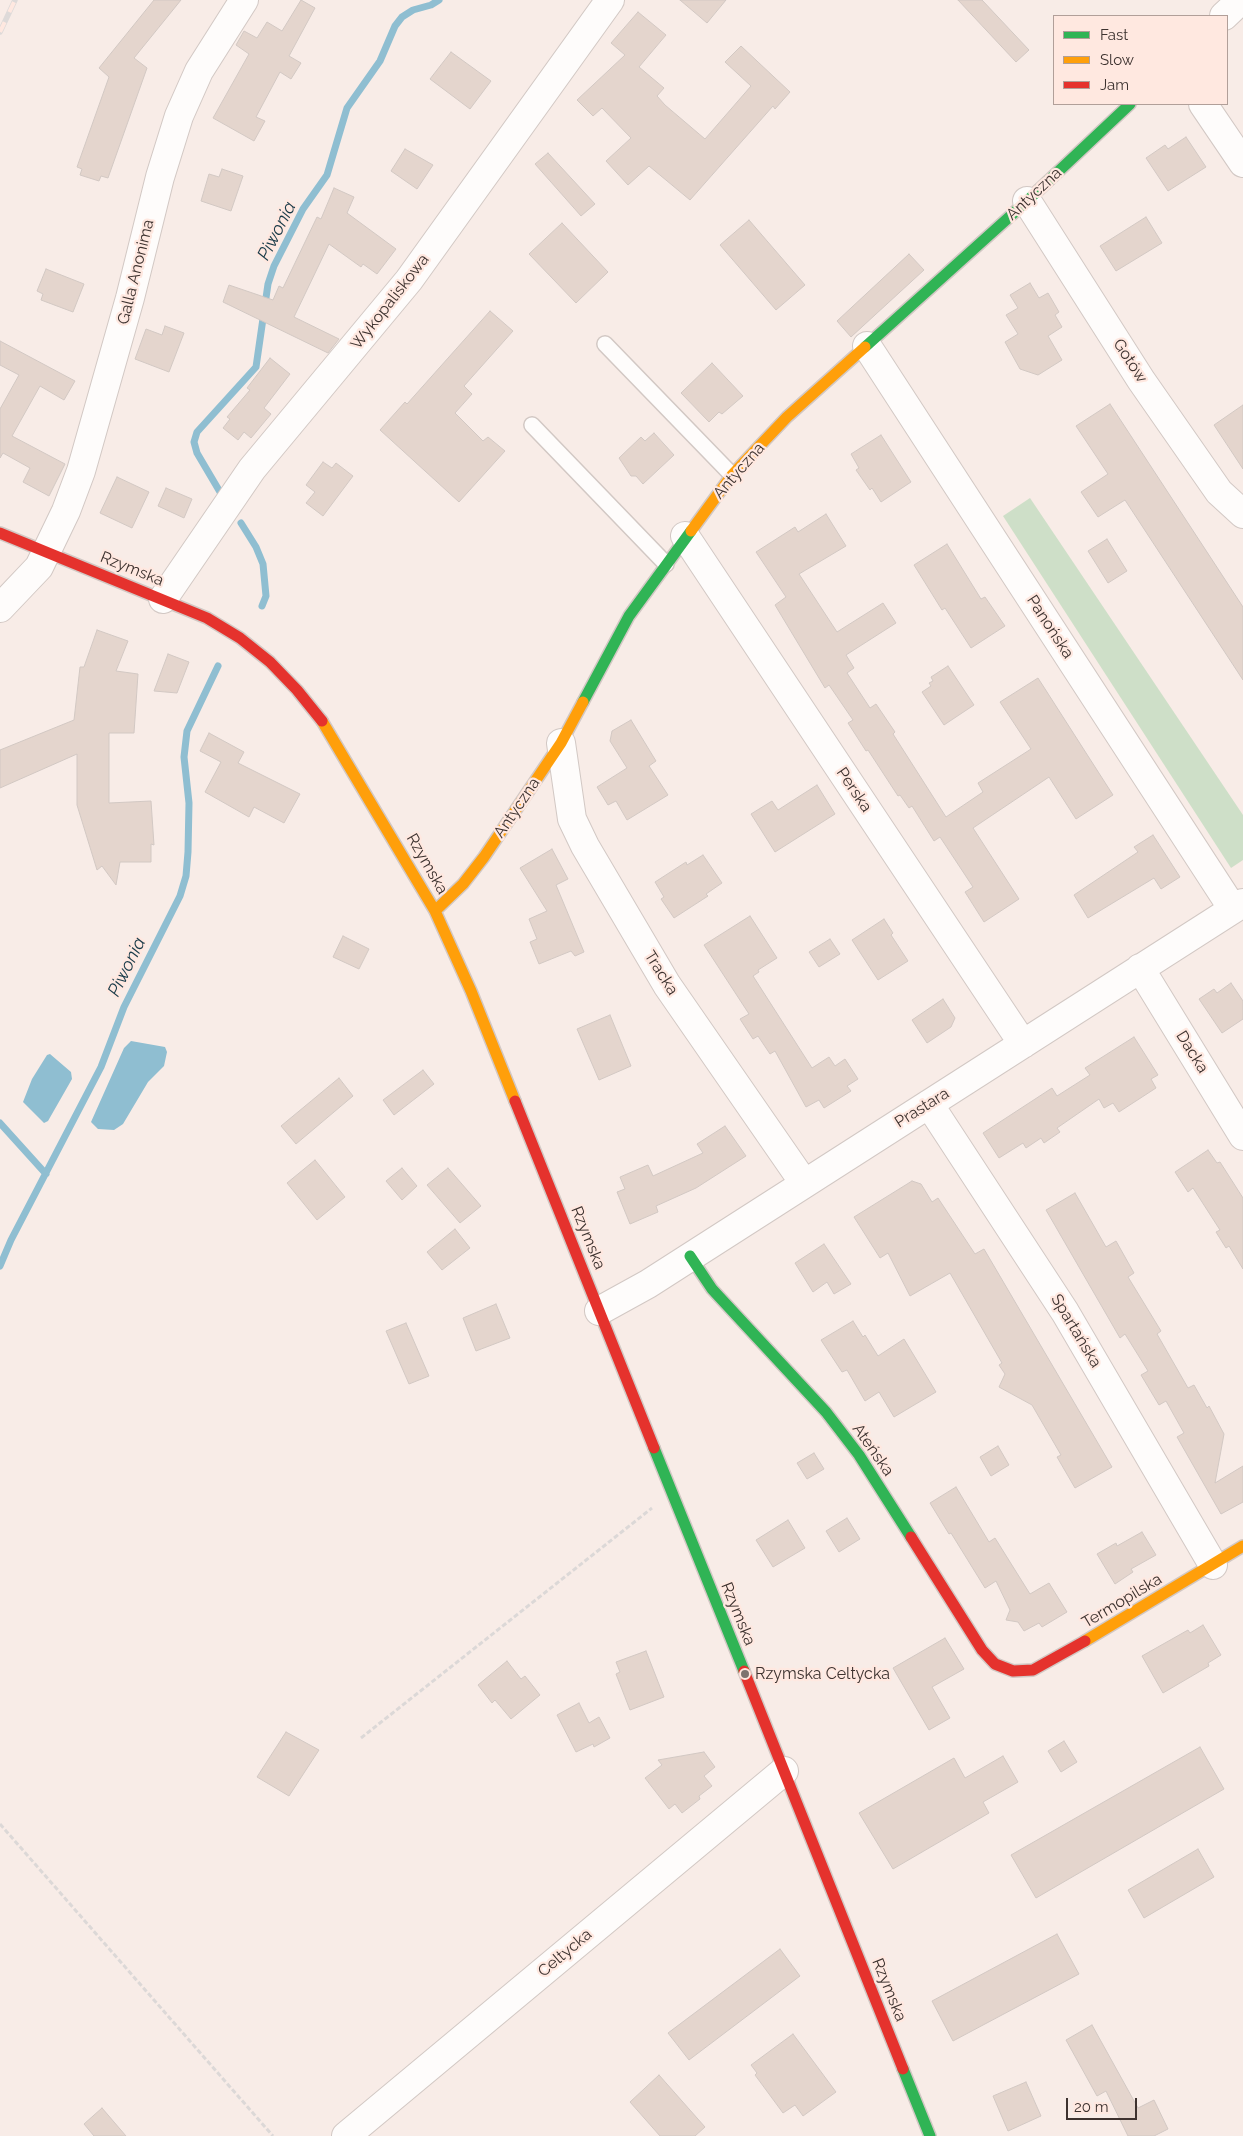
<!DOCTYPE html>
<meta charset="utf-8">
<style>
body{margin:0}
#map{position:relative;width:1243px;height:2136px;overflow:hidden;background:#f8ece7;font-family:Raleway,sans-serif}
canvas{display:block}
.legend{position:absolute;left:1053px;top:15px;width:175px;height:90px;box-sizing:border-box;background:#ffe8e0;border:1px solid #b19f99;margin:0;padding:6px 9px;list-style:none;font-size:15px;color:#3d322f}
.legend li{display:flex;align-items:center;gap:10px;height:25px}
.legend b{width:25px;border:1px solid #b19f99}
.scale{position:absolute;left:1066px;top:2098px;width:71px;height:22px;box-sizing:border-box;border:2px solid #3d322f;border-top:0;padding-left:6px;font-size:15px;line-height:18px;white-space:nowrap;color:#3d322f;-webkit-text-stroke:4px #ffe8e0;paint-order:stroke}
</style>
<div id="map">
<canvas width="1243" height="2136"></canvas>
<ul class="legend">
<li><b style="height:6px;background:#30b455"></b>Fast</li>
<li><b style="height:6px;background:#ff9f0a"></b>Slow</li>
<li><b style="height:6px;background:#e5322d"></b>Jam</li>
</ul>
<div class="scale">20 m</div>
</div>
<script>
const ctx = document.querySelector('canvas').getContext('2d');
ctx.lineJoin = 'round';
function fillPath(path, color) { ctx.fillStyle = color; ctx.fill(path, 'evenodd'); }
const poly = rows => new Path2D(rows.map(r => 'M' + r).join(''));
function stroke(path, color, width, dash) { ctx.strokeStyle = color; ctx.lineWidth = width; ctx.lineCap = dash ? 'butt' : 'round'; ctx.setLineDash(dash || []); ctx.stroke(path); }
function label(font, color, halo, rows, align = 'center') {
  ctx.font = font + ' Raleway,sans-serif'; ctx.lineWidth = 4.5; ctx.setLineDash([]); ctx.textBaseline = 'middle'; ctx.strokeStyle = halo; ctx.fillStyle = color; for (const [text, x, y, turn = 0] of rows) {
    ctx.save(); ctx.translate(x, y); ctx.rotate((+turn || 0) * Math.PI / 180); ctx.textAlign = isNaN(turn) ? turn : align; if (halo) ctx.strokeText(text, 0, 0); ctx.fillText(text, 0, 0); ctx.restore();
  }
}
const green = poly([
 [1030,498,1243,815,1243,860,1231,868,1003,516]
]);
const water = poly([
 [131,1041,165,1047,167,1052,164,1066,148,1082,123,1124,114,1130,98,1129,91,1122,124,1048],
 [50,1054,71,1072,72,1079,48,1121,44,1123,23,1102,32,1079,47,1055]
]);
const stream = poly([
 [220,492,197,453,194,442,197,432,256,367,268,284,274,266,303,209,327,175,347,108,380,61,395,26,402,17,413,10,431,5,439,0],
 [241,523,256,547,263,564,266,596,262,606],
 [0,1123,46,1174],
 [0,1266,11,1240,101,1067,124,1007,180,896,186,876,188,852,189,803,184,757,187,731,218,666]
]);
const building = poly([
 [154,0,181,0,134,58,147,68,108,178,101,176,99,181,80,175,82,169,77,167,109,77,99,68,154,0],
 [301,0,315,8,289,56,301,63,291,79,280,72,256,117,265,121,254,141,213,118,249,54,236,45,244,31,257,38,267,22,282,31,301,0],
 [680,0,726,0,707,23,680,0],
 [958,0,982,0,1029,50,1016,62,958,0],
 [638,12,666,35,639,67,664,88,657,96,665,105,705,139,751,86,725,62,741,46,790,92,775,109,773,106,690,200,649,166,628,185,606,161,631,138,602,108,593,116,577,100,625,55,611,43,638,12],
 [451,52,491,81,470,109,430,79,451,52],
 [1186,137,1206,167,1168,191,1146,158,1165,145,1168,149,1186,137],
 [405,149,433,165,417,189,391,171,405,149],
 [548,153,595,204,581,216,535,164,548,153],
 [222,169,243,176,231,211,201,201,209,174,219,177,222,169],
 [334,188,354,197,347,213,396,249,377,274,363,264,361,267,329,244,294,317,339,339,328,353,223,302,229,285,273,300,279,286,283,288,317,217,321,219,334,188],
 [1146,217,1162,243,1116,271,1100,246,1146,217],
 [749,220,805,285,776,310,720,245,749,220],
 [562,223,608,272,576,303,529,254,562,223],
 [909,254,924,270,851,337,837,321,909,254],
 [46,269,84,284,73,312,41,300,43,294,37,291,46,269],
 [1030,283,1039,298,1048,293,1059,312,1055,315,1062,327,1048,336,1062,360,1038,375,1020,369,1005,342,1018,334,1006,315,1018,308,1010,295,1030,283],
 [490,311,513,331,464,386,472,394,455,413,483,441,488,437,505,451,459,502,380,430,405,402,407,404,490,311],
 [165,326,184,333,169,372,135,359,146,329,162,335,165,326],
 [0,341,75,381,64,400,40,386,12,436,65,464,49,496,23,482,30,468,3,453,0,458,0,409,19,375,0,365,0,341],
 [270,358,290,374,264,408,271,414,251,438,244,432,238,440,223,428,230,419,227,417,250,390,247,388,270,358],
 [712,363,743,396,722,414,719,412,709,422,681,393,712,363],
 [1110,404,1243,607,1243,680,1125,500,1098,517,1081,492,1108,474,1076,426,1110,404],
 [1243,405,1243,469,1214,425,1243,405],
 [654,433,674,455,643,484,636,476,631,476,619,458,641,437,645,441,654,433],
 [881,435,911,482,881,502,872,488,870,490,856,470,859,468,851,454,881,435],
 [323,462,332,468,336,463,353,476,323,516,306,503,315,492,306,485,323,462],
 [117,477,149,492,132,528,100,513,117,477],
 [166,488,192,499,184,518,158,506,166,488],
 [826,514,846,546,799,574,837,632,883,603,896,623,846,655,854,668,847,673,870,708,876,704,895,732,893,734,946,817,983,792,978,783,1031,749,1000,702,1038,678,1113,795,1076,819,1049,777,973,828,1019,899,984,922,965,892,973,887,940,837,934,841,912,806,909,808,900,795,898,796,868,750,866,751,848,723,853,720,829,685,825,688,775,605,786,597,756,552,795,527,798,532,826,514],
 [1107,539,1127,571,1108,583,1088,551,1107,539],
 [947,544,981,599,985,597,1005,626,971,648,945,608,942,610,914,565,947,544],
 [97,630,128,641,116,671,138,674,134,733,109,733,109,803,151,801,154,845,151,844,151,862,120,862,116,885,102,866,97,870,77,805,77,754,0,788,0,750,74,720,80,667,84,667,97,630],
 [168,654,189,662,177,693,154,691,168,654],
 [948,666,974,705,944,725,922,692,931,686,929,683,933,681,931,677,948,666],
 [631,720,656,761,649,766,668,795,627,820,616,801,608,805,597,787,627,768,610,741,612,731,631,720],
 [209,733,244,752,238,763,300,794,284,823,254,807,249,817,205,792,221,762,200,751,209,733],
 [817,785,835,814,775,852,751,814,772,801,778,810,817,785],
 [1153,835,1180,877,1161,889,1154,878,1088,918,1074,895,1138,852,1134,847,1153,835],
 [552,849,568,879,556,885,584,952,575,956,571,951,539,964,530,942,537,939,529,919,547,911,520,868,552,849],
 [703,855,722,883,706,894,708,896,674,918,661,899,664,897,655,882,686,862,687,865,703,855],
 [750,916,777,958,758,970,759,972,753,976,812,1068,829,1057,835,1066,845,1059,858,1079,847,1086,851,1091,824,1108,819,1100,806,1107,775,1051,770,1054,758,1036,753,1039,740,1019,749,1014,704,945,750,916],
 [884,919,893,933,891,935,908,961,878,980,852,940,884,919],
 [343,936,369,949,359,969,333,957,343,936],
 [830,939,840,954,819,967,809,952,830,939],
 [1231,983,1243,1001,1243,1019,1222,1033,1199,999,1214,989,1217,993,1231,983],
 [943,999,955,1018,951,1027,927,1043,912,1020,943,999],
 [610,1015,631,1066,599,1080,577,1029,610,1015],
 [1134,1037,1158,1075,1151,1079,1156,1088,1119,1112,1113,1103,1104,1108,1099,1099,1057,1128,1060,1132,1044,1143,1041,1138,1026,1148,1023,1143,999,1158,983,1133,1052,1088,1057,1096,1090,1075,1085,1068,1134,1037],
 [423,1070,434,1084,394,1115,383,1100,423,1070],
 [339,1078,353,1096,296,1144,281,1126,339,1078],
 [725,1126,746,1156,696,1188,656,1206,658,1212,630,1224,617,1192,625,1189,620,1177,648,1165,653,1176,703,1153,697,1144,725,1126],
 [1208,1150,1217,1163,1220,1162,1243,1198,1243,1269,1229,1246,1226,1248,1216,1232,1220,1230,1193,1188,1188,1192,1175,1172,1208,1150],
 [315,1160,345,1197,317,1220,287,1183,315,1160],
 [402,1168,417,1186,402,1200,386,1181,402,1168],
 [448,1168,481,1206,460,1223,427,1185,448,1168],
 [912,1181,921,1184,932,1202,938,1198,975,1254,984,1249,1112,1467,1075,1488,1057,1457,1061,1455,1032,1405,999,1387,1005,1374,999,1365,1002,1363,950,1273,910,1296,888,1253,880,1258,854,1217,912,1181],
 [1075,1193,1106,1247,1116,1241,1134,1273,1128,1277,1161,1331,1157,1334,1188,1388,1194,1385,1207,1408,1209,1406,1224,1434,1215,1483,1243,1466,1243,1502,1221,1514,1177,1437,1184,1433,1166,1401,1159,1405,1141,1375,1148,1371,1125,1334,1120,1338,1046,1210,1075,1193],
 [455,1229,470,1248,442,1270,427,1252,455,1229],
 [824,1244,851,1284,834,1294,827,1282,813,1292,795,1263,824,1244],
 [496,1304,510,1338,476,1351,463,1318,496,1304],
 [853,1321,863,1337,865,1335,878,1356,904,1339,936,1392,894,1417,879,1392,865,1401,847,1370,842,1372,821,1340,853,1321],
 [406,1323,429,1376,409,1384,386,1331,406,1323],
 [998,1446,1009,1465,991,1476,980,1457,998,1446],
 [814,1453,824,1469,807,1479,797,1463,814,1453],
 [956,1487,989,1542,995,1538,1030,1594,1049,1583,1067,1612,1042,1627,1039,1623,1024,1631,1018,1622,1006,1620,1010,1610,996,1581,985,1588,951,1533,949,1534,930,1503,956,1487],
 [847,1518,860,1539,839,1552,826,1531,847,1518],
 [788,1520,805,1548,773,1567,756,1540,788,1520],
 [1142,1532,1156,1555,1131,1569,1133,1572,1115,1584,1097,1554,1116,1543,1117,1546,1142,1532],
 [1203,1625,1221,1655,1208,1663,1209,1666,1163,1693,1142,1656,1188,1630,1190,1633,1203,1625],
 [945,1638,964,1669,932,1687,950,1718,929,1730,893,1668,945,1638],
 [646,1651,664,1697,630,1710,616,1674,620,1672,616,1662,646,1651],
 [507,1661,521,1679,525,1676,540,1695,511,1719,495,1700,492,1703,478,1685,507,1661],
 [579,1703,589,1723,599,1717,610,1738,594,1747,593,1744,576,1752,557,1715,579,1703],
 [286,1732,319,1750,289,1796,257,1777,286,1732],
 [1064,1741,1077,1762,1061,1772,1048,1751,1064,1741],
 [1200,1747,1224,1789,1036,1898,1011,1855,1200,1747],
 [704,1752,715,1767,704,1776,712,1786,699,1796,700,1799,682,1813,675,1804,669,1809,645,1778,662,1765,658,1760,704,1752],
 [1003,1756,1018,1782,983,1802,989,1813,893,1869,859,1813,954,1758,965,1778,1003,1756],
 [1198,1849,1214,1877,1144,1918,1128,1890,1198,1849],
 [1057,1934,1079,1974,953,2041,932,2001,1057,1934],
 [780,1949,800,1976,689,2060,668,2033,780,1949],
 [1092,2025,1138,2108,1154,2100,1168,2129,1154,2136,1128,2136,1106,2091,1097,2096,1066,2040,1092,2025],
 [793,2034,836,2092,803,2116,795,2105,783,2113,755,2075,757,2073,751,2065,793,2034],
 [659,2075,705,2127,695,2136,660,2136,630,2102,659,2075],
 [1026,2082,1041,2116,1008,2131,993,2096,1026,2082],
 [102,2108,126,2136,94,2136,84,2124,102,2108]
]);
const path = poly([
 [361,1738,652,1508],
 [0,1824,273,2136]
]);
const lane = poly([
 [605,344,732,475],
 [532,425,666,564]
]);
const street = poly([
 [1224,16,1241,0],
 [1203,104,1243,163],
 [1027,201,1141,380,1219,492,1243,514],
 [867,346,1233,909],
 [685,536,1023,1044],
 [163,599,252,469,409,280,610,0],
 [0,608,39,567,66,511,81,471,130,298,160,177,179,116,199,71,244,0],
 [561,743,572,819,585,846,667,985,804,1183],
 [1140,968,1243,1136],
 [929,1104,1065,1312,1213,1565],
 [599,1311,648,1284,1243,903],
 [346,2136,784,1771]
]);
const fast = poly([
 [865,347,1027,201,1130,104],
 [583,702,629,616,691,531],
 [690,1256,712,1289,826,1412,859,1455,911,1537],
 [654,1448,744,1671],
 [903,2069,930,2136]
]);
const slow = poly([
 [691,531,732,475,787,417,865,347],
 [322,721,435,911,471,991,515,1101],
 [435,911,463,884,484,857,561,743,583,702],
 [1085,1641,1243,1546]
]);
const jam = poly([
 [0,533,207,618,240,638,270,662,297,690,322,721],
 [515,1101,654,1448],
 [911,1537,982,1650,995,1664,1013,1671,1033,1670,1085,1641],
 [744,1671,903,2069]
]);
const rail = poly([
 [0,32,15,0]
]);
const markers = [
 [745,1674,5,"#7e736f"]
];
const streetNames = [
 ["Antyczna",1034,194,-43],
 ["Galla Anonima",136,272,-76],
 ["Wykopaliskowa",390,302,-52],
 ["Gotów",1130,361,57],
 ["Antyczna",739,471,-49],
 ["Rzymska",132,569,22],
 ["Panońska",1050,627,57],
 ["Perska",854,790,56],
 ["Antyczna",517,808,-56],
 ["Rzymska",427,864,60],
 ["Tracka",661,973,58],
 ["Dacka",1192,1052,58],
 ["Prastara",922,1108,-32],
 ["Rzymska",588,1238,68],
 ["Spartańska",1076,1331,59],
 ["Ateńska",873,1450,55],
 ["Termopilska",1122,1601,-31],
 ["Rzymska",738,1614,68],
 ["Celtycka",565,1953,-40],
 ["Rzymska",889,1990,68]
];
const poiNames = [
 ["Rzymska Celtycka",755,1674]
];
const waterNames = [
 ["Piwonia",277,231,-63],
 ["Piwonia",127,967,-64]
];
fillPath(green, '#cedfc8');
fillPath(water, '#8fbed1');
stroke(stream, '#8fbed1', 7);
fillPath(building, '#e4d5cd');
stroke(building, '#d2c8c3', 1);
stroke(lane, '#d2c8c4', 18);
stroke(street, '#d2c8c4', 30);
stroke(fast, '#d2c8c4', 14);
stroke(slow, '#d2c8c4', 14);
stroke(jam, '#d2c8c4', 14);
stroke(path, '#dcd8d7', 3, [5, 2.5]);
stroke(lane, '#fefcfb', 15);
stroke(street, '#fefcfb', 28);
stroke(fast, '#30b455', 11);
stroke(slow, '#ff9f0a', 11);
stroke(jam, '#e5322d', 11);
stroke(rail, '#dedad9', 5.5);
stroke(rail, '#ffe8e0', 4, [11]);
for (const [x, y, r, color] of markers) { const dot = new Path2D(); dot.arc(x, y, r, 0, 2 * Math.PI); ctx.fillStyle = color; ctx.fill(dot); stroke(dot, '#ffe8e0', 2); }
label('16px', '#3d322f', '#ffe8e0', streetNames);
label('16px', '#3d322f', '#ffe8e0', poiNames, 'left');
label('italic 18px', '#183a48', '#ffe8e0', waterNames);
</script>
